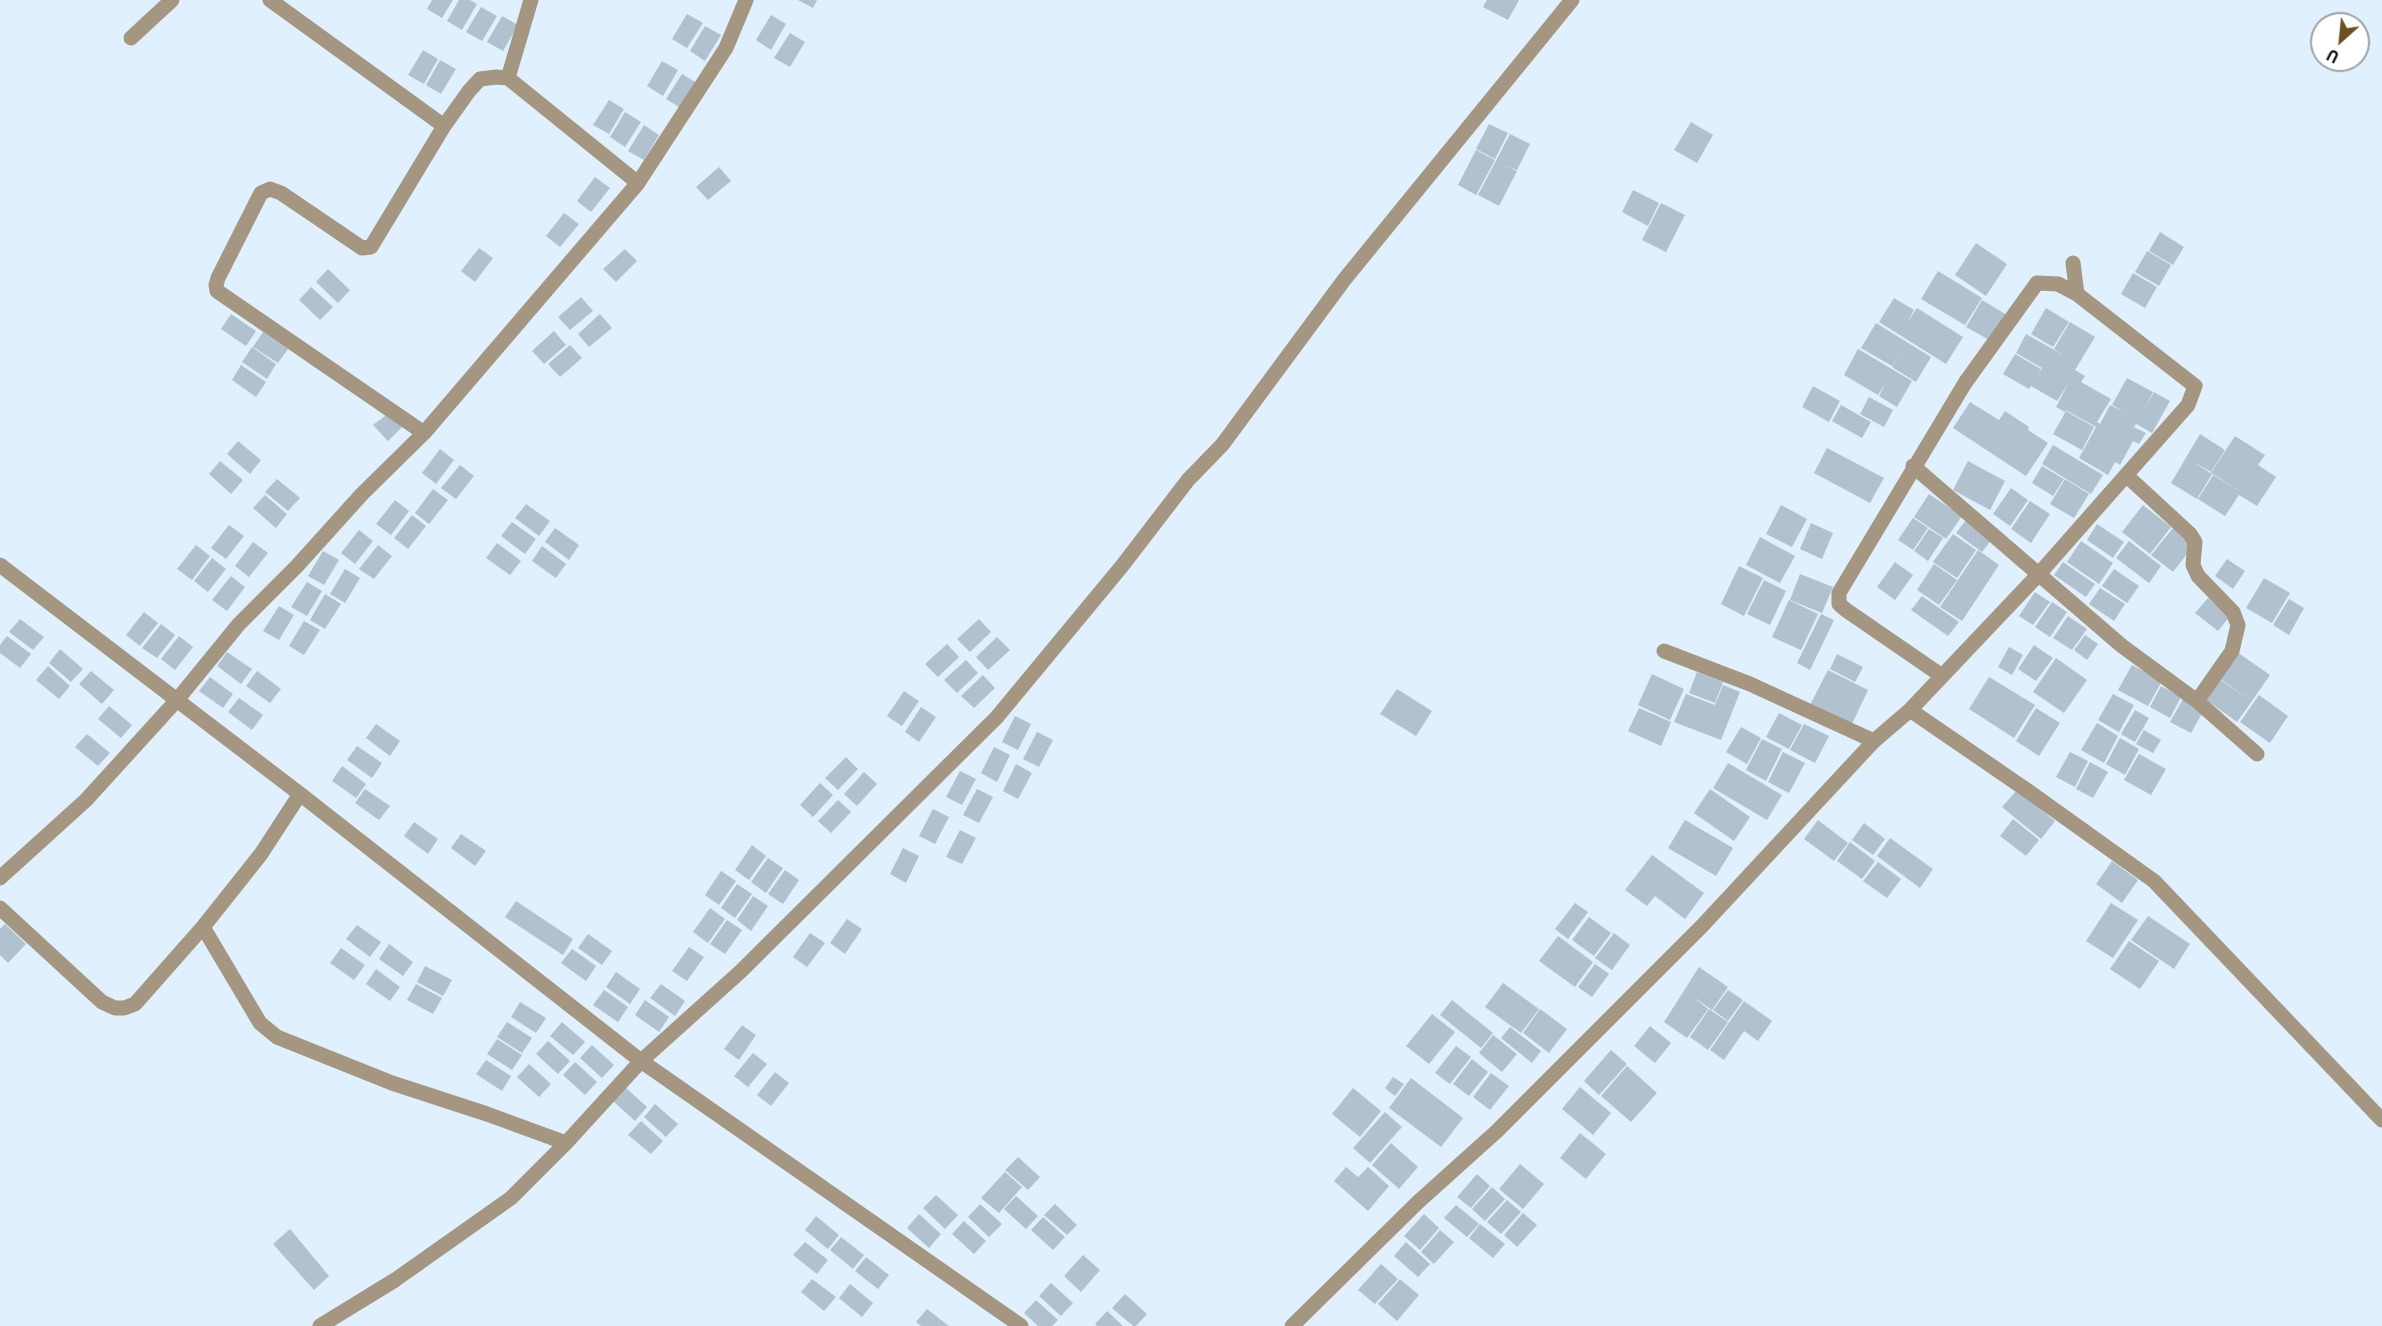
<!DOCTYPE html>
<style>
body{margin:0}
#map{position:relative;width:2382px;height:1326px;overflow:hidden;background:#e0f0ff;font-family:"IBM Plex Sans",sans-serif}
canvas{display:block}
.north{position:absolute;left:2310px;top:12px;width:60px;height:60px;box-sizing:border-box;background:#fff;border:2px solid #9fa2a3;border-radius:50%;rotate:207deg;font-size:16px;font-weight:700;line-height:24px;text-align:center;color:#10161a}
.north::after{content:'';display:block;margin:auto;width:21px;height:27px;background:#6b5022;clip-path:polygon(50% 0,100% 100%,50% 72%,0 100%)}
</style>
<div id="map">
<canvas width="2382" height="1326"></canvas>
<div class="north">U</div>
</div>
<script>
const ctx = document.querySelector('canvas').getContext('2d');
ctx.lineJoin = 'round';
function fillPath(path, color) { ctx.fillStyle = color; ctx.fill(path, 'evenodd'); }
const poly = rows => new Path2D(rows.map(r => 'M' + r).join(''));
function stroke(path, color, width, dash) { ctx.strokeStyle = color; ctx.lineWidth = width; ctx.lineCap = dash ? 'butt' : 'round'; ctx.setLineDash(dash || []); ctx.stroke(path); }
const building = poly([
 [432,0,453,0,442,18,427,9],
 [459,0,470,0,477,4,462,30,447,21],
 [798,0,817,0,813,8],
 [1487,0,1519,0,1508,20,1483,7],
 [481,7,497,16,482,41,466,32],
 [687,14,703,23,687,48,672,39],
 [771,15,786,24,771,50,756,40],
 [502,16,518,25,503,51,487,42],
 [705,26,721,35,705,61,690,51],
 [790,33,805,42,790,67,774,58],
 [423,50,438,59,424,84,408,75],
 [440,60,456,69,441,94,426,85],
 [662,61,678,70,663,96,647,86],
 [682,74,697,83,682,109,666,99],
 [609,100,624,109,609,134,593,125],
 [625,112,641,122,625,147,610,137],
 [1691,122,1713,135,1697,163,1674,150],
 [1489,124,1508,133,1495,159,1476,149],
 [644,125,659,135,644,160,628,151],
 [1510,134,1530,144,1517,170,1506,166,1517,171,1499,206,1478,195],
 [1476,150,1495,160,1476,195,1458,185],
 [719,167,731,181,708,200,696,187],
 [595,177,610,188,591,212,577,201],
 [1633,190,1659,203,1648,226,1622,212],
 [1661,203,1685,215,1666,252,1642,240],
 [564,213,579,224,560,247,546,236],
 [2160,232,2184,247,2173,265,2149,251],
 [1976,243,2007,264,1986,296,1955,275],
 [479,248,493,258,475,282,461,271],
 [625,249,637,261,616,282,603,269],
 [2147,251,2171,265,2159,286,2135,272],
 [328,269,350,290,338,303,316,282],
 [1938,271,1982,298,1965,325,1921,299],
 [2133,273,2157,287,2145,308,2121,294],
 [311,287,333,307,320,320,299,300],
 [581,297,593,311,570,330,558,317],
 [1894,298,1914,310,1907,323,1917,308,1963,337,1946,364,1879,322],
 [1982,300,2007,315,1991,341,1966,327],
 [2046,308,2069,322,2053,347,2031,334],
 [231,314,256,331,246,346,221,329],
 [600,314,612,328,589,347,578,334],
 [2070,322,2095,337,2075,370,2085,376,2081,382,2111,399,2097,422,2100,424,2110,405,2126,413,2112,405,2127,378,2153,392,2144,410,2154,392,2170,401,2152,433,2136,424,2134,427,2146,433,2139,444,2133,441,2120,465,2115,462,2108,475,2079,458,2096,427,2066,410,2065,412,2056,407,2068,384,2057,401,2031,386,2029,389,2003,374,2015,354,2041,369,2036,379,2042,368,2016,353,2026,334,2067,357,2054,349],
 [1876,323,1931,357,1916,382,1892,367,1901,353,1892,366,1861,348],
 [554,331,566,345,544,364,532,351],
 [263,332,288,349,278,363,253,347],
 [570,345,582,358,560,377,548,364],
 [252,347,276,364,267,379,242,362],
 [1858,349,1912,381,1897,407,1879,396,1886,383,1878,395,1844,375],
 [241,365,266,382,256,397,232,380],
 [1813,386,1840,401,1829,422,1802,407],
 [1869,397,1893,410,1884,427,1860,414],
 [1970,402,1999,420,2005,411,2029,427,2028,430,2048,443,2026,476,1953,428],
 [1841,405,1871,422,1862,438,1832,421],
 [2066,411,2094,427,2082,450,2053,434],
 [389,413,402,427,388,441,373,425],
 [2200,434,2225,450,2211,472,2192,461,2212,474,2197,499,2171,483],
 [2235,436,2265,455,2258,465,2276,477,2257,506,2239,495,2225,516,2198,499,2213,475,2242,492,2211,473],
 [238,441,261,460,250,474,227,454],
 [2053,445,2103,475,2091,494,2042,464],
 [1827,448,1884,478,1870,503,1814,473],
 [440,449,454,460,436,484,422,473],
 [220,461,243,480,231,494,209,474],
 [1968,461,2005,481,1990,510,1953,490],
 [460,465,474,476,456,499,441,488],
 [2042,466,2064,479,2053,496,2032,483],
 [277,479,300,498,288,511,265,492],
 [2065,479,2089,494,2074,518,2050,504],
 [2011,488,2028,500,2010,526,1993,514],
 [433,489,448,500,429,524,415,513],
 [1929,494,1962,516,1946,539,1914,517],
 [265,495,287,514,276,528,253,508],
 [395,500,409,511,391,535,376,524],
 [2030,501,2050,514,2031,543,2011,529],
 [526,504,550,521,539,536,515,518],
 [1781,505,1807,519,1792,547,1766,534],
 [2143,505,2171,527,2150,554,2122,532],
 [412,515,426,526,408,549,394,538],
 [1913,518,1928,528,1913,550,1898,540],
 [1967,519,1993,538,1982,552,1956,533],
 [512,522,536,539,525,554,501,536],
 [1811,523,1833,533,1822,559,1800,549],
 [2097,524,2124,542,2113,558,2087,540],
 [229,525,244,536,226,559,211,548],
 [555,528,579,545,569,560,545,542],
 [2173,528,2194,545,2173,572,2151,555],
 [1929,529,1943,538,1928,561,1914,551],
 [359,530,373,541,355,564,341,553],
 [1953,534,1976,550,1957,578,1933,562],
 [1760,537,1795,556,1780,583,1746,565],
 [2081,541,2113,563,2099,584,2067,562],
 [2129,541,2161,566,2149,583,2116,558],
 [253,542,268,553,249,577,235,566],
 [497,543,521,561,510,575,486,558],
 [196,545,210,556,192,580,177,569],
 [378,545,392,556,374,579,359,569],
 [542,546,566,564,556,578,532,561],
 [1978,550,1999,565,1962,621,1940,607],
 [323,551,339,560,324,585,308,576],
 [212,558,226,569,208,592,194,581],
 [2227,559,2245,571,2233,589,2215,576],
 [1895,562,1913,575,1895,600,1877,587],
 [2063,562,2095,584,2086,597,2054,575],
 [1934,564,1957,580,1939,605,1917,590],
 [1739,566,1763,578,1744,616,1721,604],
 [345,569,360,578,345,603,330,594],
 [2114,569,2139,586,2127,603,2102,586],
 [1800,574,1833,587,1822,613,1790,600],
 [231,576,245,587,227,611,212,600],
 [2264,578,2290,593,2272,623,2246,608],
 [1764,580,1786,591,1770,625,1747,614],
 [307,582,322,591,307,616,291,607],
 [2100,588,2125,604,2114,621,2089,604],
 [2035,592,2050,602,2033,625,2019,616],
 [325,594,341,604,325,629,310,620],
 [1922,596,1959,622,1948,636,1911,610],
 [2208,598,2230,616,2218,631,2195,613],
 [2289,599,2304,608,2289,635,2273,625],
 [1789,600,1818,614,1801,650,1772,637],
 [2052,602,2067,612,2050,637,2035,627],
 [279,606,294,615,279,640,263,631],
 [144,612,158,623,140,646,126,635],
 [1821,614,1834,620,1810,670,1797,663],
 [2068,616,2087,629,2072,650,2053,638],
 [20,619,44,637,33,650,9,632],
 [979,619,991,632,970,652,957,639],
 [304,621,320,630,304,655,289,646],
 [161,624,175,635,157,658,142,648],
 [2085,635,2098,644,2087,660,2074,650],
 [7,636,31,654,20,668,0,653,0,645],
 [179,636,193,647,175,670,161,659],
 [997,637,1010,650,988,670,976,657],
 [947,644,959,657,938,677,925,664],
 [2034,645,2053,658,2036,681,2018,669],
 [2009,647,2023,655,2012,675,1998,667],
 [60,649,83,669,71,682,49,663],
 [227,652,252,669,241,684,217,666],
 [2237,652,2270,675,2252,701,2219,678],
 [1837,654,1863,667,1855,682,1830,669],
 [2056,658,2087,680,2064,713,2033,692],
 [966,660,978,673,957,693,944,680],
 [2132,665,2162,681,2148,706,2118,690],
 [48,666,70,686,59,699,36,680],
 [1828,670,1868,690,1851,726,1810,705],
 [91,671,114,690,102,704,79,684],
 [257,671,281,689,270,703,246,686],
 [1697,672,1723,682,1715,703,1689,693],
 [1652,674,1684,689,1670,720,1638,705],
 [983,675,995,688,974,708,961,696],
 [210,677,233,694,223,708,199,691],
 [1989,677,2035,705,2014,738,1969,709],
 [2219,679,2252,701,2237,722,2205,699],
 [1723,685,1740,692,1721,740,1674,722,1686,694,1715,705],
 [2161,686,2181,697,2170,718,2150,707],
 [1397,689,1432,711,1416,736,1380,714],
 [904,691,919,701,902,726,887,716],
 [2113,694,2134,705,2119,732,2098,720],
 [2259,695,2288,716,2270,743,2240,722],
 [239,698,263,715,252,730,228,712],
 [2183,699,2204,710,2191,733,2170,722],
 [109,706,132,725,121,738,98,719],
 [921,707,936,717,919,742,905,732],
 [1639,708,1671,722,1661,746,1628,731],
 [2036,708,2060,723,2039,756,2016,741],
 [2135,710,2149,718,2135,742,2121,734],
 [1779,713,1802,725,1789,749,1766,737],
 [1015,716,1031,724,1018,750,1002,742],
 [2097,723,2118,736,2104,763,2081,750],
 [376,724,400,741,390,756,366,738],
 [1804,724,1829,736,1815,763,1790,750],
 [1741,727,1761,738,1747,764,1726,752],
 [2144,730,2161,740,2153,753,2136,744],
 [1037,732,1053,740,1039,767,1023,759],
 [87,734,110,753,98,766,75,747],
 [2120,738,2139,749,2125,775,2106,764],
 [1762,739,1782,749,1766,781,1746,770],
 [357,746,382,763,372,778,347,760],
 [994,747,1010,755,997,782,981,773],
 [1783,752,1805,763,1789,793,1768,782],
 [2070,752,2088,761,2075,787,2056,777],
 [2139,754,2166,769,2151,795,2124,780],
 [846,757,858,769,838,790,825,778],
 [2090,762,2108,772,2093,798,2076,789],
 [1728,763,1782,795,1767,820,1713,788],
 [1016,764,1032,773,1018,799,1003,791],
 [342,766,366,784,356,798,332,781],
 [960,771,976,779,962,805,946,797],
 [864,772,877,784,857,806,844,794],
 [820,783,833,795,813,817,800,805],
 [365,789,390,806,379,820,355,803],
 [977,789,993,797,979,823,963,815],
 [1710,789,1750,817,1734,841,1694,813],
 [2017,790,2055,821,2041,839,2002,807],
 [838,800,851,812,831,833,818,821],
 [933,809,949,817,935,844,919,836],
 [2013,819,2039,840,2026,856,2000,836],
 [1685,820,1733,848,1716,876,1668,848],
 [1818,820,1848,843,1834,861,1804,839],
 [414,822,438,839,428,854,404,836],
 [1864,823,1885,839,1873,855,1852,840],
 [960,830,976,838,962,864,946,857],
 [461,834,486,851,475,866,451,848],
 [1890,838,1933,869,1920,888,1877,856],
 [1850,842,1875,861,1862,879,1837,861],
 [752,845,766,856,749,880,735,870],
 [903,848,919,856,906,883,890,874],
 [1652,855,1704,893,1685,919,1655,896,1647,906,1625,890],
 [768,858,783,868,766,893,751,882],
 [2112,861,2138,880,2122,903,2096,884],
 [1878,862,1901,879,1887,898,1863,881],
 [785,870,799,880,783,904,768,894],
 [721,871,736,881,719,905,705,895],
 [737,884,752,894,735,918,721,908],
 [753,896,768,906,751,931,737,920],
 [516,901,573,939,563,955,505,917],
 [1575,903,1588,912,1568,939,1555,929],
 [2111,903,2138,920,2113,958,2086,941],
 [710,908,725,919,708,943,693,932],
 [2148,916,2190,944,2174,969,2131,940],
 [1589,917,1611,933,1594,956,1572,940],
 [847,919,862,929,845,954,830,943],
 [727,920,742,930,725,954,710,944],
 [5,924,26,944,8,963,0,955,0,929],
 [357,925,381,942,370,957,346,939],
 [810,933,825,943,807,967,793,957],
 [1614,933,1630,945,1612,970,1595,958],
 [588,934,612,951,602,965,578,948],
 [1558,936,1593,962,1575,987,1539,961],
 [2129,941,2159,961,2140,989,2110,969],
 [389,944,413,962,403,976,379,959],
 [689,947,704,957,687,981,672,971],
 [341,948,365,965,354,980,330,963],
 [572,949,596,966,586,981,561,963],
 [1595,964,1609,974,1592,997,1578,987],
 [425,966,452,980,443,996,417,982],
 [1699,967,1728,987,1712,1010,1692,996,1708,1009,1687,1038,1664,1022],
 [376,969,400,987,390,1001,366,984],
 [616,972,640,989,630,1004,606,987],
 [1503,983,1539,1009,1521,1033,1485,1007],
 [416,984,442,998,433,1014,407,1000],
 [661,984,685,1001,675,1016,650,998],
 [604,990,628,1007,618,1022,593,1005],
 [1728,990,1743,1000,1728,1021,1713,1010],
 [645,1000,669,1017,659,1032,635,1015],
 [1452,1000,1493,1033,1481,1048,1440,1015],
 [1744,1001,1772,1021,1758,1041,1744,1031,1724,1060,1710,1050],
 [520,1002,546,1018,536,1033,511,1017],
 [1540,1009,1567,1029,1549,1053,1523,1033],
 [1709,1009,1728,1022,1708,1050,1690,1037],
 [1432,1014,1455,1032,1429,1064,1406,1046],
 [507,1022,532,1038,522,1053,497,1037],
 [562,1022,585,1042,573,1055,550,1036],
 [742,1025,756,1035,739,1060,724,1049],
 [1650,1026,1671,1043,1655,1063,1634,1046],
 [1510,1027,1541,1051,1532,1063,1501,1038],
 [1493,1035,1517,1054,1502,1072,1479,1053],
 [497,1039,522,1055,512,1070,487,1054],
 [548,1041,570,1061,558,1074,536,1054],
 [592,1045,614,1065,602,1078,580,1058],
 [1456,1046,1471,1057,1450,1084,1435,1073],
 [1611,1050,1627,1064,1599,1095,1584,1081],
 [753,1053,767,1064,748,1087,734,1076],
 [1472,1059,1488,1072,1469,1096,1453,1084],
 [486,1060,511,1076,502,1091,476,1074],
 [575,1062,597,1082,585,1095,563,1075],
 [529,1064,551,1084,539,1097,517,1077],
 [1627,1066,1657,1093,1631,1122,1601,1096],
 [775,1072,789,1083,771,1106,757,1095],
 [1491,1073,1509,1086,1490,1110,1473,1097],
 [1393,1077,1404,1084,1395,1096,1385,1088],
 [1411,1078,1463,1118,1441,1147,1389,1108],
 [625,1087,647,1107,635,1121,613,1101],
 [1580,1087,1611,1113,1593,1135,1562,1109],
 [1353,1088,1381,1111,1360,1137,1332,1114],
 [655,1104,678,1124,666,1137,644,1117],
 [1385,1112,1402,1127,1370,1163,1353,1148],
 [641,1121,663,1141,651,1154,628,1135],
 [1580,1133,1606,1154,1586,1179,1560,1158],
 [1391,1143,1418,1167,1399,1189,1372,1165],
 [1018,1157,1040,1177,1028,1190,1005,1170],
 [1520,1164,1544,1184,1523,1209,1499,1189],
 [1346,1167,1358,1177,1368,1167,1389,1186,1368,1211,1334,1181],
 [1005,1172,1022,1187,999,1213,981,1198],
 [1477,1174,1490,1186,1471,1208,1457,1197],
 [1492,1187,1505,1199,1485,1221,1472,1209],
 [936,1195,958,1215,945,1229,923,1208],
 [1016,1196,1038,1216,1026,1229,1004,1209],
 [1507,1200,1521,1212,1501,1234,1487,1222],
 [980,1204,1002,1224,989,1237,968,1217],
 [1055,1204,1077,1225,1067,1235,1044,1215],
 [1456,1205,1479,1224,1467,1237,1444,1218],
 [1523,1213,1537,1225,1517,1247,1504,1235],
 [919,1214,941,1234,929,1248,907,1228],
 [1424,1214,1439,1228,1420,1250,1404,1236],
 [816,1216,839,1235,828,1249,805,1230],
 [1043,1217,1065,1237,1053,1250,1031,1230],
 [964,1221,986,1241,974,1254,952,1234],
 [1480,1224,1505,1244,1493,1258,1469,1238],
 [290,1229,329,1276,314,1290,273,1244],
 [1440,1230,1454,1242,1434,1264,1421,1252],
 [841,1237,864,1255,853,1269,830,1250],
 [805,1242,828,1260,817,1274,793,1255],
 [1406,1242,1430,1264,1418,1277,1394,1256],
 [1083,1255,1100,1270,1081,1292,1064,1276],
 [866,1257,889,1275,878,1289,855,1271],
 [1381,1264,1398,1279,1375,1304,1358,1290],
 [812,1279,836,1297,824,1311,801,1292],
 [1400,1279,1419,1295,1397,1321,1378,1304],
 [1051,1283,1073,1303,1061,1316,1039,1296],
 [850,1284,873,1303,862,1317,839,1298],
 [1125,1294,1147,1314,1136,1326,1133,1326,1112,1308],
 [1036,1300,1058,1320,1052,1326,1038,1326,1024,1313],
 [927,1309,949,1326,921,1326,916,1322],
 [1107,1311,1123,1326,1097,1326,1095,1324]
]);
const minor = poly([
 [270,0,444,126],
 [131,38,172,0],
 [508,78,531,0],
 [424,433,217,291,216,285,218,278,261,193,270,189,281,193,362,248,371,247,444,126,469,91,480,79,496,77,508,78,638,183],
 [1913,466,2122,646,2197,701,2257,754],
 [2127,476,2190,534,2195,542,2193,565,2198,576,2233,612,2238,625,2232,651,2197,701],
 [1664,651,1750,684,1874,741],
 [1942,676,1846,610,1839,604,1839,593,1965,383,2037,283,2058,284,2077,294],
 [1910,710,2028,791,2154,881,2382,1120],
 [0,878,86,800,177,700,239,624,297,566,362,494,424,433,638,183,726,48,746,0],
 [0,908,102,1002,115,1008,124,1008,135,1004,203,927,261,854,300,794],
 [203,927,260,1023,277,1037,392,1083,487,1114,566,1143],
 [320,1326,395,1280,511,1198,566,1143,641,1061,740,972,997,717,1122,566,1188,480,1222,445,1344,280,1572,0],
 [1292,1326,1417,1203,1497,1131,1702,926,1874,741,1910,710,2038,575,2188,405,2195,386,2077,294,2073,263]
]);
const tertiary = poly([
 [0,565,300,794,641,1061,1021,1326]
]);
fillPath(building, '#b1c1cf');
stroke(minor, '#a49681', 15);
stroke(tertiary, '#a49681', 15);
</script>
